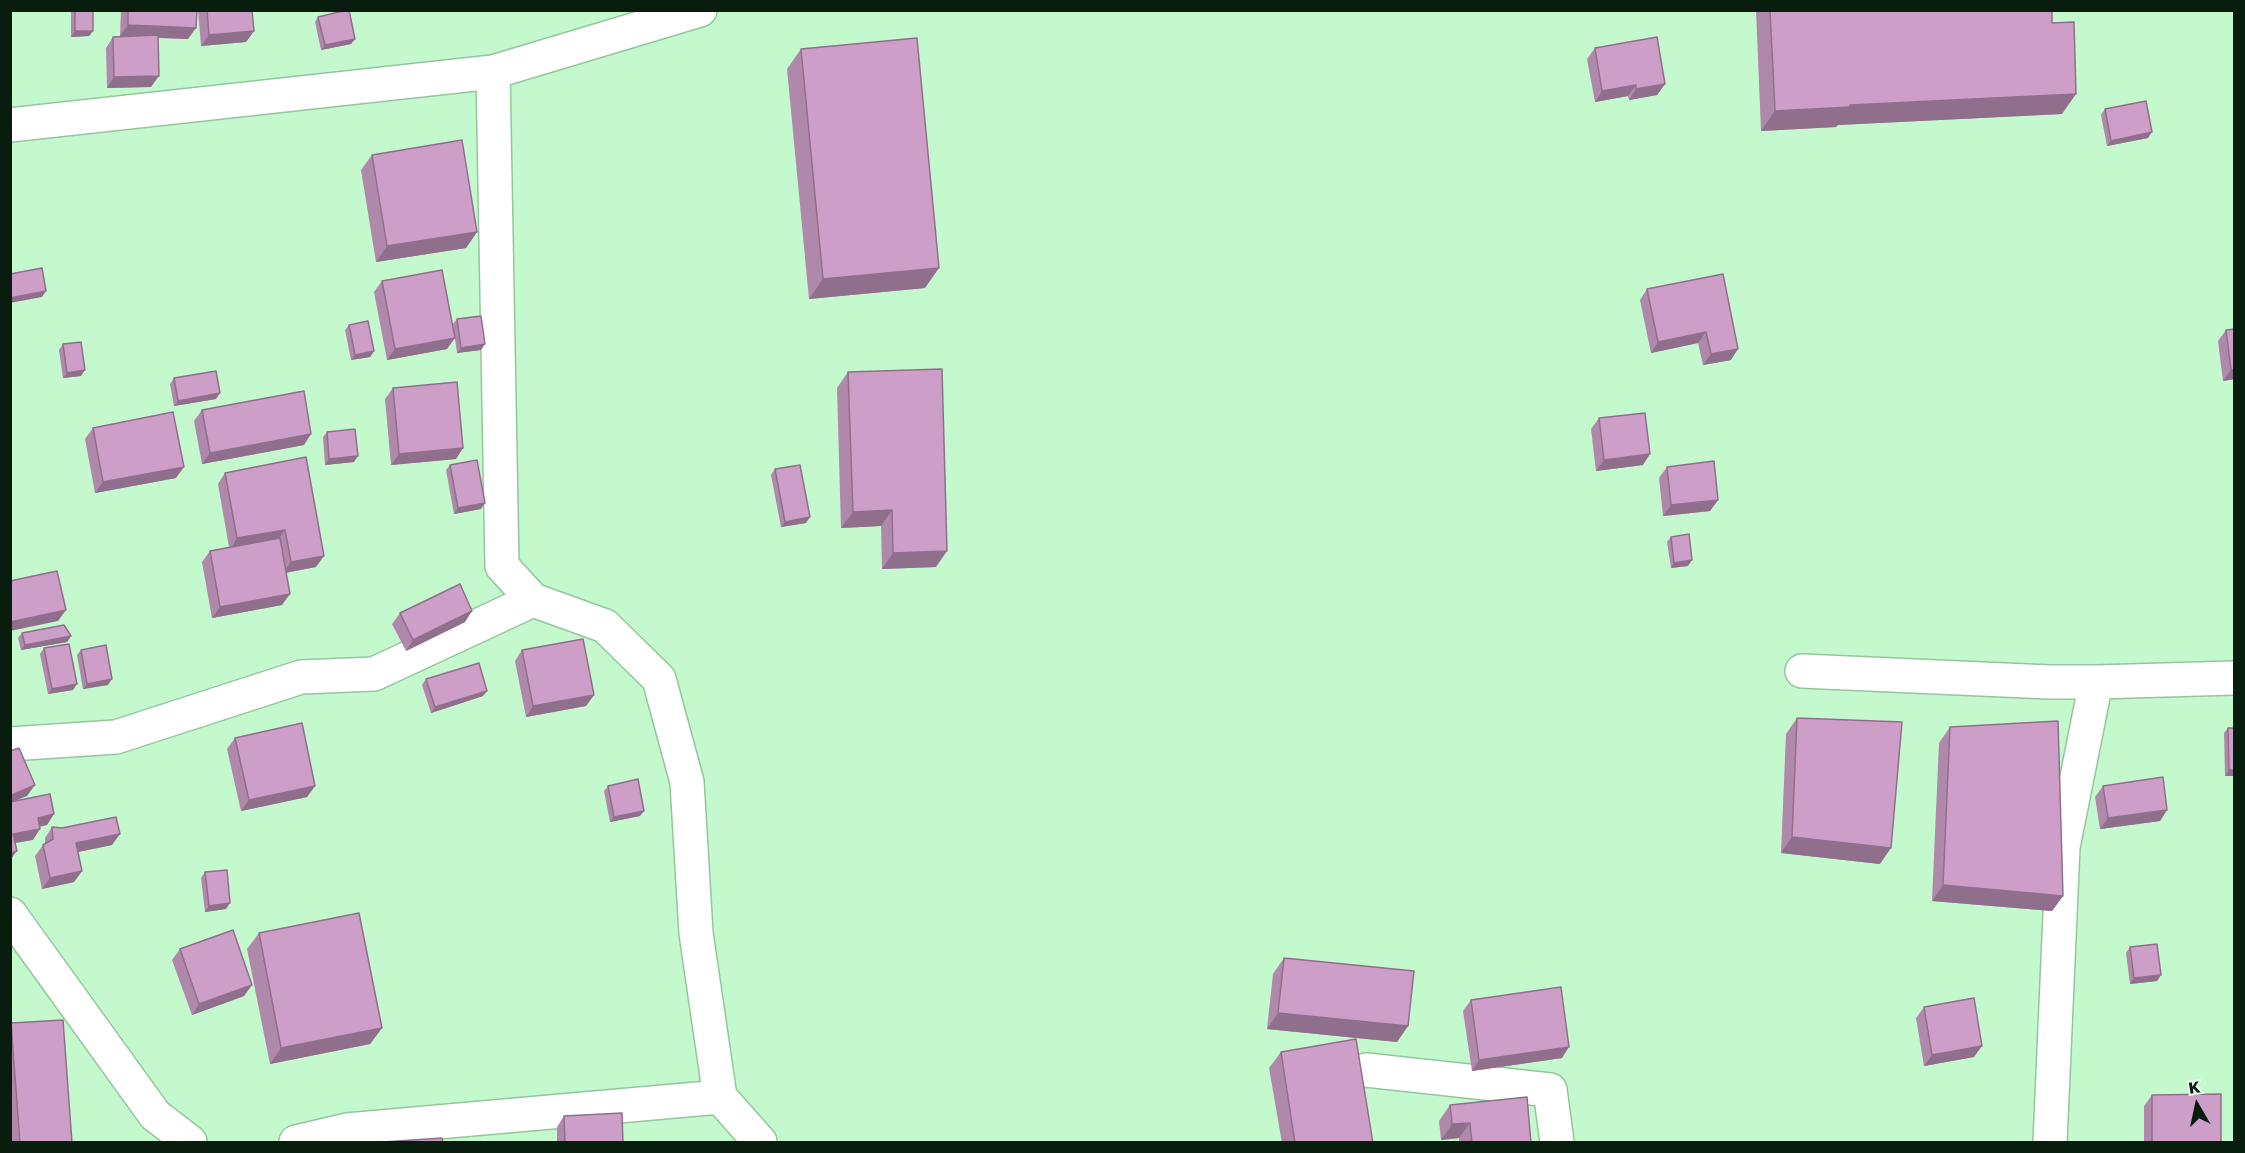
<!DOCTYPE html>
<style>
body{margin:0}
#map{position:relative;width:2245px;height:1153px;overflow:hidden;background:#c4f8cd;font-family:"Golos Text",sans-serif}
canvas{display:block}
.frame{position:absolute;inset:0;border:12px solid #091d0e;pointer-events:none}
.north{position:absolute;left:2167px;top:1075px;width:60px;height:60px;-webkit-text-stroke:4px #e8fceb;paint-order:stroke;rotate:351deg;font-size:16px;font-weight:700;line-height:24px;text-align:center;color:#091d0e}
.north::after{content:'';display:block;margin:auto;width:21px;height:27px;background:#091d0e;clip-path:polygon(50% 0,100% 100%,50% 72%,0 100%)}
</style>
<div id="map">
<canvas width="2245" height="1153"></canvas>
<div class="frame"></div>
<div class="north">K</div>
</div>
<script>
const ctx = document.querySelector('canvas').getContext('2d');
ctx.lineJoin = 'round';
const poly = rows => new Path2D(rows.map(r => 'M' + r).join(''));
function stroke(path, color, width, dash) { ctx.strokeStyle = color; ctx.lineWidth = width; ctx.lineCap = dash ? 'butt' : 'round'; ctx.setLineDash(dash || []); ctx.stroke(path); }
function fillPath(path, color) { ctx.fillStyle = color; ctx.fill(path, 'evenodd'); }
const street = poly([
 [10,125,493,72,700,10],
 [1802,671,2049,682,2096,682],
 [10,744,116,737,301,677,374,674,533,600],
 [10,914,155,1115,190,1142],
 [1366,1070,1550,1090,1557,1142],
 [720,1097,760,1142],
 [296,1142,347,1130,720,1097,696,933,687,782,659,679,605,626,533,600,502,566,493,72],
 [2050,1142,2063,847,2096,682,2234,678]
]);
const wall = poly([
 [71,10,93,10,93,31,89,36,71,37],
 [121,10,197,10,188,39,158,38,151,87,107,88,106,48,113,37,120,36],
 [198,10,252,10,254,31,246,42,201,46],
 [1756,10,2052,10,2052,23,2062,114,1838,125,1836,127,1761,131],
 [318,17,355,39,351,44,321,50,315,22],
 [1595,48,1665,84,1657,95,1629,100,1628,96,1595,102,1587,59],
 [801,49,925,288,809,299,787,69],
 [2105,109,2148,138,2107,146,2101,115],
 [372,155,477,232,466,248,376,262,361,170],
 [1723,274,1731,360,1703,365,1698,343,1651,353,1640,300,1647,289],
 [382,281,447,349,387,360,374,292],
 [457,319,481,350,457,353,453,324],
 [349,325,374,351,370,357,351,360,345,330],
 [2235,329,2235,379,2223,381,2218,341,2226,330],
 [63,344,81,376,63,378,59,350],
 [848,372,936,567,882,569,881,526,841,528,837,388],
 [174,378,216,399,174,406,170,384],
 [393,388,463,448,456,459,391,465,385,399],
 [202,410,304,445,202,464,194,421],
 [1599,418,1643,465,1596,471,1591,429],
 [93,428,176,478,95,493,85,439],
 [327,432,354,462,325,465,323,437],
 [306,457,316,567,286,573,282,605,212,618,202,562,210,551,229,547,218,484,225,473],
 [450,465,481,509,454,514,446,470],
 [1667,467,1718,500,1710,511,1663,516,1659,478],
 [775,469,806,523,781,527,771,475],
 [1671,537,1688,566,1671,568,1667,542],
 [400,613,465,622,406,651,392,624],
 [22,633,71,636,67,642,21,650,18,638],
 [44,648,73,690,48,694,40,654],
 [81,650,108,685,83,689,77,655],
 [522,650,594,695,586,706,526,717,515,661],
 [426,679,483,696,431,713,422,685],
 [1797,718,1880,864,1781,853,1786,734],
 [1950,727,2063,896,2052,911,1932,901,1939,743],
 [2228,728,2235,728,2235,776,2225,776,2224,733],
 [235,738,315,786,307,797,241,811,227,749],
 [608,786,640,816,610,822,604,791],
 [2103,786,2167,810,2160,821,2100,829,2095,797],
 [52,827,112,845,78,852,82,871,74,882,42,889,35,856,43,845,45,844,45,838],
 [205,872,226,909,205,912,201,878],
 [259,933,382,1028,370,1044,270,1064,247,949],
 [2130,947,2161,975,2157,981,2130,984,2126,953],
 [180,949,244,996,192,1015,172,960],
 [1284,958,1408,1026,1397,1042,1267,1029,1273,974],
 [1471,1000,1562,1058,1472,1071,1463,1011],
 [1924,1007,1974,1057,1924,1066,1916,1018],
 [11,1023,72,1143,12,1143,10,1126,10,1025],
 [1281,1052,1373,1143,1282,1143,1269,1068],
 [2152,1095,2221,1143,2144,1143,2144,1106],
 [1450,1105,1531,1143,1459,1143,1459,1138,1441,1140,1439,1121],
 [564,1116,623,1143,557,1143,557,1127]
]);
const shadedWall = poly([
 [128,25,196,28,188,39,120,36],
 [75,31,93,31,89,36,71,37],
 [254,31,246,42,201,46,209,35],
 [355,39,351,44,321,50,325,45],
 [159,76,151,87,107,88,114,77],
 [1665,84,1657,95,1629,100,1636,89],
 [1636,85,1628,96,1595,102,1602,91],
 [2076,94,2062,114,1838,125,1836,127,1761,131,1775,111,1850,105],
 [2152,132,2148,138,2107,146,2111,141],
 [477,232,466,248,376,262,387,246],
 [939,268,925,288,809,299,823,279],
 [46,291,42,297,10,303,10,298],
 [1706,332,1698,343,1651,353,1658,342],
 [455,338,447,349,387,360,395,349],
 [485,344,481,350,457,353,461,348],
 [1738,349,1731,360,1703,365,1711,354],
 [374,351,370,357,351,360,355,355],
 [2235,369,2235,379,2223,381,2231,370],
 [85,370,81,376,63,378,67,373],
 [220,393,216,399,174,406,178,401],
 [311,434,304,445,202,464,210,453],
 [463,448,456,459,391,465,399,454],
 [1650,454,1643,465,1596,471,1604,460],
 [358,456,354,462,325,465,329,459],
 [184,467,176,478,95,493,103,482],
 [1718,500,1710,511,1663,516,1671,505],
 [485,503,481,509,454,514,458,508],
 [892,510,881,526,841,528,853,512],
 [810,517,806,523,781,527,785,522],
 [285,530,277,541,230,550,237,538],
 [947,551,936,567,882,569,893,553],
 [324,556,316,567,283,573,291,562],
 [1692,560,1688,566,1671,568,1674,563],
 [290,594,282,605,212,618,220,607],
 [66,610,58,621,10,631,10,622],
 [472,611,465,622,406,651,413,640],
 [71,636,67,642,21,650,25,645],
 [112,679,108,685,83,689,87,684],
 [77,684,73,690,48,694,52,689],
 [487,691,483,696,431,713,435,707],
 [594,695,586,706,526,717,533,706],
 [2229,770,2235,770,2235,776,2225,776],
 [35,785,27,796,10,803,10,796],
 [315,786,307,797,241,811,249,800],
 [2167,810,2160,821,2100,829,2108,818],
 [644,811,640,816,610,822,614,817],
 [54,814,47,825,30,829,38,818],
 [40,829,33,840,10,844,13,834],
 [120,834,112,845,68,854,76,843],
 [1792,837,1891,848,1880,864,1781,853],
 [17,851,10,860,10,853],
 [82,871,74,882,42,889,50,878],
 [1943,885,2063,896,2052,911,1932,901],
 [230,903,226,909,205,912,209,906],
 [2161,975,2157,981,2130,984,2134,978],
 [252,985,244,996,192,1015,199,1004],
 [1278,1013,1408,1026,1397,1042,1267,1029],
 [382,1028,370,1044,270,1064,281,1048],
 [1982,1046,1974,1057,1924,1066,1932,1055],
 [1569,1047,1562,1058,1472,1071,1479,1060],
 [1470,1123,1459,1138,1441,1140,1452,1124]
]);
const building = poly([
 [75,10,93,10,93,31,75,31,75,10],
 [128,10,197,10,196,28,128,25,128,10],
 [207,10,252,10,254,31,209,35,207,10],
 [347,10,349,10,355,39,325,45,318,17,347,10],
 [1770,10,2052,10,2052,23,2074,22,2076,94,1850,105,1850,107,1775,111,1770,10],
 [158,35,159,76,114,77,113,37,158,35],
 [1657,37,1665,84,1636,89,1636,85,1602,91,1595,48,1657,37],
 [917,38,939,268,823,279,801,49,917,38],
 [2146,101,2152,132,2111,141,2105,109,2146,101],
 [462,140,477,232,387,246,372,155,462,140],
 [42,268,46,291,10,298,10,274,42,268],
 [442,270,455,338,395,349,382,281,442,270],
 [1723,274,1738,349,1711,354,1706,332,1658,342,1647,289,1723,274],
 [481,316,485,344,461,348,457,319,481,316],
 [368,321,374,351,355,355,349,325,368,321],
 [2235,329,2235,369,2231,370,2226,330,2235,329],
 [81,342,85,370,67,373,63,344,81,342],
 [942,369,947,551,893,553,892,510,853,512,848,372,942,369],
 [216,371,220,393,178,401,174,378,216,371],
 [457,382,463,448,399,454,393,388,457,382],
 [304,391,311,434,210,453,202,410,304,391],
 [173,412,184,467,103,482,93,428,173,412],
 [1645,413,1650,454,1604,460,1599,418,1645,413],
 [355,429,358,456,329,459,327,432,355,429],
 [306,457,324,556,291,562,285,530,237,538,225,473,306,457],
 [477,460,485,503,458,508,450,465,477,460],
 [1714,461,1718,500,1671,505,1667,467,1714,461],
 [800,465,810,517,785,522,775,469,800,465],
 [1689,534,1692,560,1674,563,1671,537,1689,534],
 [280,538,290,594,220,607,210,551,280,538],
 [57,571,66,610,10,622,10,581,57,571],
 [460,584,472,611,413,640,400,613,460,584],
 [64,625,71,636,25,645,22,633,64,625],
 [583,639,594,695,533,706,522,650,583,639],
 [69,644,77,684,52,689,44,648,69,644],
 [106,645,112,679,87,684,81,650,106,645],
 [479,663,487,691,435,707,426,679,479,663],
 [1797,718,1902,722,1891,848,1792,837,1797,718],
 [2058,721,2063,896,1943,885,1950,727,2058,721],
 [302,723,315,786,249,800,235,738,302,723],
 [2228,728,2235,728,2235,770,2229,770,2228,728],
 [19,748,35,785,10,796,10,751,19,748],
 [2163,777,2167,810,2108,818,2103,786,2163,777],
 [638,779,644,811,614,817,608,786,638,779],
 [50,794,54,814,38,818,40,829,13,834,17,851,10,853,10,802,50,794],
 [116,817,120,834,76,843,82,871,50,878,43,845,53,839,52,827,62,828,116,817],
 [227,870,230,903,209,906,205,872,227,870],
 [359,913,382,1028,281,1048,259,933,359,913],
 [233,930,252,985,199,1004,180,949,233,930],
 [2157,944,2161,975,2134,978,2130,947,2157,944],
 [1284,958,1414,971,1408,1026,1278,1013,1284,958],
 [1561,987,1569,1047,1479,1060,1471,1000,1561,987],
 [1974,998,1982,1046,1932,1055,1924,1007,1974,998],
 [63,1020,72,1143,20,1143,11,1023,63,1020],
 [1356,1039,1373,1143,1295,1143,1281,1052,1356,1039],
 [2221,1094,2221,1143,2152,1143,2152,1095,2221,1094],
 [1527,1097,1531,1143,1472,1143,1470,1123,1452,1124,1450,1105,1527,1097],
 [622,1113,623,1143,565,1143,564,1116,622,1113],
 [442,1138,443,1143,383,1142,442,1138]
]);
stroke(street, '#94c69d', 36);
stroke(street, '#fff', 33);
fillPath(wall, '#b088ac');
fillPath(shadedWall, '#906f8c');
fillPath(building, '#cd9ec8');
stroke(building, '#906f8c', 1.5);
</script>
